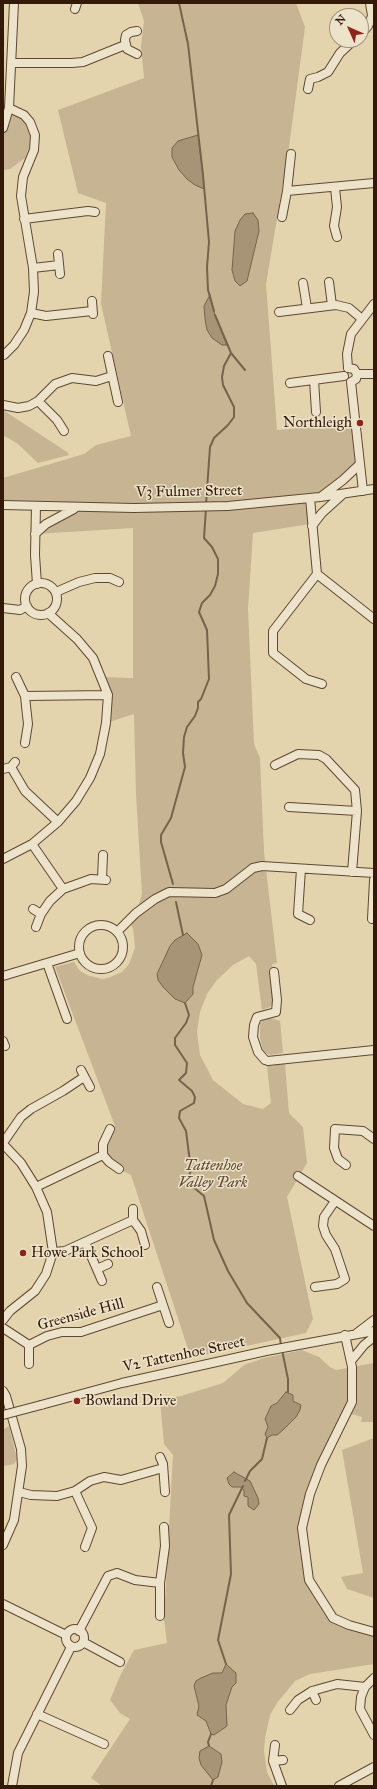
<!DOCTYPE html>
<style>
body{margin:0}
#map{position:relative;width:377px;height:1789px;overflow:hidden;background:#e4d4ae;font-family:"IM FELL Great Primer",serif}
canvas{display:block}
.frame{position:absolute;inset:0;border:4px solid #321908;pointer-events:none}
.north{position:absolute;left:329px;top:8px;width:40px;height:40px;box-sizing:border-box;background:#ede3ca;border:1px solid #a2927c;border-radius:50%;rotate:315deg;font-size:11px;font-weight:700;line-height:16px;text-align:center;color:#321908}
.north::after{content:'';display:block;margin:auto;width:14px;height:18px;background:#8f2418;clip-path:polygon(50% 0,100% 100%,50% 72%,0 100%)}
</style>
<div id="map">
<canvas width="377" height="1789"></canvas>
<div class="frame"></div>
<div class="north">N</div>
</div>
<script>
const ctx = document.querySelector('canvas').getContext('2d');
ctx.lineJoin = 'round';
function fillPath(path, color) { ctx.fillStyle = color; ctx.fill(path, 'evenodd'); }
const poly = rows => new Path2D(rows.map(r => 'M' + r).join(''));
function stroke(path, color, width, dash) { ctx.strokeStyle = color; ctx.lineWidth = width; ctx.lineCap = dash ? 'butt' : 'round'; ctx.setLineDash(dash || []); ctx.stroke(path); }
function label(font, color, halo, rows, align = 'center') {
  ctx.font = font + ' "IM FELL Great Primer",serif'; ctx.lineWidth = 3; ctx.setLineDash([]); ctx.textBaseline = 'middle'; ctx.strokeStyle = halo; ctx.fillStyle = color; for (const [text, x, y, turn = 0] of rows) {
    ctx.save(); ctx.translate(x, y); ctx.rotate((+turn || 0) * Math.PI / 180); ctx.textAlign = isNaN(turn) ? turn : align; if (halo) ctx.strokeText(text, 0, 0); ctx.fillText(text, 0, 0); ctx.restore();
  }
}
const green = poly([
 [138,3,296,3,305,27,289,147,266,284,277,430,356,423,360,464,343,480,310,498,310,524,253,533,248,609,254,744,260,758,264,852,277,963,272,964,274,972,274,1001,270,1007,262,1010,256,964,249,956,233,965,217,980,207,994,200,1012,197,1032,200,1055,213,1080,243,1104,263,1109,271,1103,267,1066,285,1064,289,1113,303,1127,307,1163,287,1197,313,1319,306,1333,191,1358,131,1175,119,1169,103,1155,110,1129,115,1126,55,967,74,962,80,971,87,975,102,979,108,978,122,972,129,964,135,948,133,928,128,920,136,913,142,894,136,794,134,714,106,723,102,677,133,678,133,528,35,534,75,508,3,505,3,478,84,454,96,445,131,436,101,304,106,203,78,193,58,110,144,78,141,46,144,21],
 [3,108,21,116,30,133,31,142,25,158,10,169,3,170],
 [3,410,67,452,69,455,38,463,18,444,3,435],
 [267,1017,280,1021,283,1053,270,1055,263,1051,260,1038,260,1023],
 [302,1350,319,1357,330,1367,336,1370,374,1363,374,1422,361,1422,362,1417,347,1413,321,1465,302,1528,309,1580,333,1618,374,1632,374,1664,310,1674,295,1681,277,1703,270,1715,265,1738,264,1751,267,1772,274,1786,102,1786,91,1778,130,1719,120,1713,110,1700,120,1676,134,1650,167,1643,164,1620,173,1455,164,1444,160,1400,181,1396,223,1383,244,1365,264,1358],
 [9,1426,17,1459,14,1464,3,1466,3,1430],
 [374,1438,374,1598,347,1589,341,1577,363,1573,342,1450]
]);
const water = poly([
 [198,135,203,175,204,189,195,185,187,179,179,170,172,157,172,148,178,141,198,135],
 [253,213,258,220,259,231,247,281,240,286,235,281,232,270,235,231,240,220,245,214,253,213],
 [210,295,215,315,227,345,222,345,212,338,207,330,205,319,204,306,210,295],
 [187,933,198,944,202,955,193,987,193,994,185,1003,175,999,163,987,158,980,157,974,170,946,175,940,187,933],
 [286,1392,293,1395,293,1401,301,1405,300,1410,296,1417,283,1430,277,1435,272,1435,267,1438,265,1434,268,1427,265,1419,271,1406,277,1403,286,1392],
 [234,1472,250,1481,258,1498,259,1504,254,1510,248,1506,248,1497,244,1496,244,1490,241,1487,232,1487,229,1484,227,1478,234,1472],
 [226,1664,236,1673,236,1683,232,1687,226,1705,227,1726,214,1735,211,1734,206,1721,197,1715,199,1706,194,1686,196,1681,201,1678,213,1673,222,1673,226,1664],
 [209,1746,221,1754,222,1762,218,1777,213,1780,201,1765,199,1758,200,1751,209,1746]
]);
const stream = poly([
 [179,3,188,44,203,175,209,242,207,267,208,290,214,311],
 [231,353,245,370],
 [206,504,210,447,214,438,228,425,234,417,234,407,223,385,222,377,224,366,231,353,215,315],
 [173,884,161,842,161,835,171,818,185,767,183,753,184,737,187,727,195,716,198,708,198,702,201,699,209,679,207,630,199,612,202,603,210,595,215,586,218,574,218,559,212,547,204,538,206,508],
 [176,902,183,935],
 [185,1003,189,1015,186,1023,175,1038,175,1045,187,1063,186,1073,179,1080,192,1091,195,1097,194,1103,180,1111,179,1118,186,1131,191,1170,187,1182,204,1196,214,1240,228,1271,247,1303,280,1338,281,1346],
 [282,1350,288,1379,288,1392],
 [245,1481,250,1471,262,1459,267,1438],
 [226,1664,218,1640,231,1574,229,1515,243,1486],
 [209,1746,208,1742,211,1734],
 [211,1786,213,1780]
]);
const minor = poly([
 [75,9,77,3],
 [361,34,368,26,372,16,370,3],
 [137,54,127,49,125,40,126,35,131,32,137,31],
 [12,63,72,63,83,62,125,45],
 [308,89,310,79,318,77,328,72,340,53,354,40],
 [3,128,9,108,14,3],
 [335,188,337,207,334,226,337,237],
 [287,191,374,183],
 [282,217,287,191,291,154],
 [24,219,88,211,95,212],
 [58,254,60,274],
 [33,268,59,265],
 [329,282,332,305],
 [303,283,307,308],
 [92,301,93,314],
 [279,312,336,305,349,308,362,319],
 [31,313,46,316,92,311],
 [3,354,4,355,14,345,24,330,31,313,34,292,33,268,21,196,23,177,34,150,35,135,30,122,24,115,9,108],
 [108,356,118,402],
 [348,368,347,354,351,334,374,304],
 [348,368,354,369,357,374,356,379,351,382],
 [357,374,374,374],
 [314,380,316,412],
 [351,382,363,491],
 [290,383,344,376],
 [38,401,57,420,64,431],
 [3,405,18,408,29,406,38,401,55,384,72,378,96,381,112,376],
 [322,496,343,480,360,464],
 [310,498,317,574,374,619],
 [3,505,134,508,228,506,320,497,374,489],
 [36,506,35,555,37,584],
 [312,526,322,513,343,494],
 [35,534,46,524,74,509],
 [317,574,273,631,273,653,306,679,322,684],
 '25 599a16 16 0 1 1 32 0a16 16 0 1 1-32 0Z',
 [56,592,79,582,95,578,110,578,119,582],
 [3,608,20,610,27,606],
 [16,677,25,696,26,706,28,724,25,743],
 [25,696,108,695],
 [275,765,298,754,319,755,326,759,355,790,357,811,352,872],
 [11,767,25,791,58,822],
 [3,769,11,767,15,762],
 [289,807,357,811],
 [32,844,63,889],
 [3,859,32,844,58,822,76,801,90,778,100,754,106,723,108,695,93,658,77,639,48,613],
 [301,869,298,914,310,920],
 [102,879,103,855],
 [33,909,41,914],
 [372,919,374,880],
 '79 947a22 22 0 1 1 44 0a22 22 0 1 1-44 0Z',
 [36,927,41,914,50,901,63,889,91,879,106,880],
 [117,932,136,913,155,899,169,892,215,893,226,889,253,868,262,866,374,873],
 [47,963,67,1019],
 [274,972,277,1000,276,1012,257,1017,254,1025,253,1037,258,1052,265,1060,268,1061,374,1050],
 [3,976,80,953],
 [3,1041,5,1046],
 [81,1070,90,1087],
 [110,1129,103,1144,103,1155,109,1162,119,1169],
 [3,1143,21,1117,31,1109,63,1091,84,1077],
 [3,1144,21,1163,36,1187,47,1212,53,1252,46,1274,35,1291,10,1311,3,1320],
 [346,1165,338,1159,334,1148,335,1129,363,1131,374,1139],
 [298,1176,374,1226],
 [36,1187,103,1155],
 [133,1209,133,1220,141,1231,145,1245],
 [85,1242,102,1281],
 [53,1252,65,1251,133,1220],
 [97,1269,108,1264],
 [157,1287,169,1323],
 [315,1287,337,1284,345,1279,335,1249,326,1235,323,1226,324,1217,335,1201],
 [3,1328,29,1345,47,1336,62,1332,81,1332,163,1305],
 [357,1333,374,1320],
 [345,1335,352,1367,352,1402,321,1465,310,1494,302,1528,309,1580,333,1618,349,1625,374,1632],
 [351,1361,364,1345,374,1337],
 [29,1364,29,1345],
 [3,1391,6,1396,21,1449,22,1466,14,1520,3,1545],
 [41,1405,122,1383,266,1351,374,1331],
 [160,1457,163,1464,165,1492],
 [75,1491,92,1528,85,1547],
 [19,1492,31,1495,57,1496,75,1491,90,1481,104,1477,121,1480,163,1468],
 [3,1604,66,1635],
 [160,1616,160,1583,165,1546,164,1527],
 '66 1638a9 9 0 1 1 18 0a9 9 0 1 1-18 0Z',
 [79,1631,108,1576,117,1573,135,1580,160,1583],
 [83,1642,120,1662],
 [374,1678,365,1687,361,1697,360,1709,374,1735],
 [312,1691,316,1700],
 [290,1710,298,1700,312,1691,337,1684,365,1687],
 [37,1714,104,1744],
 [275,1745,273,1761,282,1786],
 [273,1761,283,1760],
 [12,1786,18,1753,71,1647],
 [339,1786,374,1767]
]);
const minorBridge = poly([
 [3,1415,41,1405]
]);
const markers = [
 [360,423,4,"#8f2418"],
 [23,1253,4,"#8f2418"],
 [77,1401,4,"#8f2418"]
];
const poiNames = [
 ["Northleigh",352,423,"right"],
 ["Howe Park School",31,1253],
 ["Bowland Drive",85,1401]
];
const streetNames = [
 ["V3 Fulmer Street",189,492,-1],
 ["Greenside Hill",81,1315,-15],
 ["V2 Tattenhoe Street",184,1355,-12]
];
const parkNames = [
 ["Tattenhoe",213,1166],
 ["Valley Park",213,1183]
];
fillPath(green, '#c6b492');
fillPath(water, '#a79476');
stroke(water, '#78634a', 1);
stroke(stream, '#78634a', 2);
stroke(minor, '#5e4832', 10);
stroke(minor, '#ede3ca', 8);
stroke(minorBridge, '#5e4832', 10, []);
stroke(minorBridge, '#ede3ca', 8);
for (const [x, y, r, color] of markers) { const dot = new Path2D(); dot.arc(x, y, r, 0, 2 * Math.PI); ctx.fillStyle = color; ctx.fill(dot); stroke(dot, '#ede3ca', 1.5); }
label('15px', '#321908', '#ede3ca', poiNames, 'left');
label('15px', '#321908', '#ede3ca', streetNames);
label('italic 15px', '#5e4831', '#ede3ca', parkNames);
</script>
